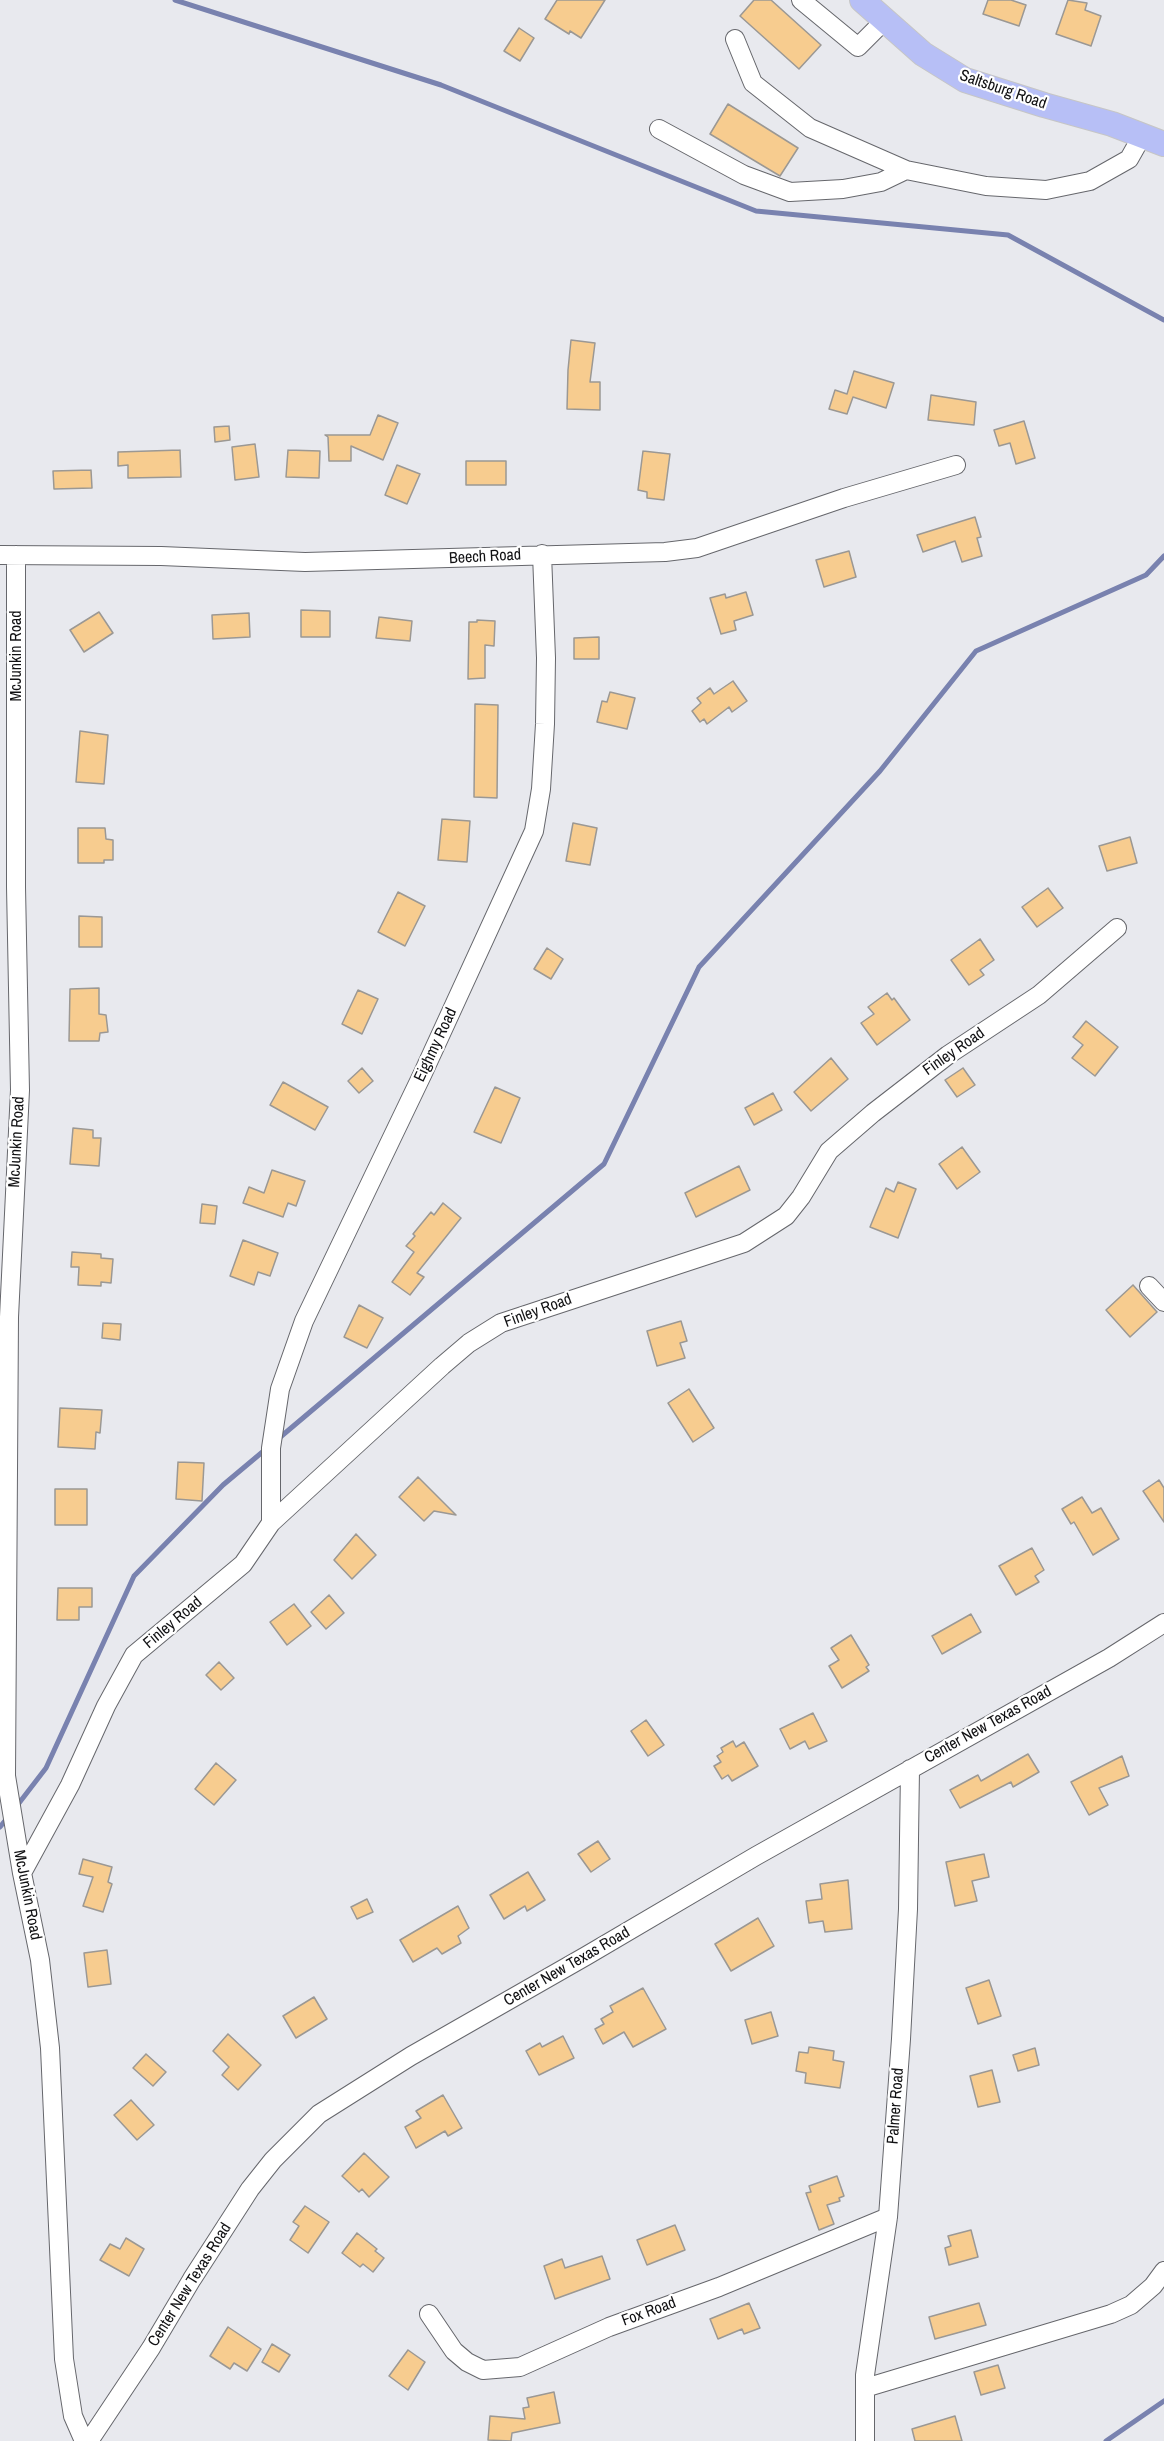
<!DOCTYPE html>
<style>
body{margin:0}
canvas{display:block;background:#e8e9ee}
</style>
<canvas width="1164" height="2441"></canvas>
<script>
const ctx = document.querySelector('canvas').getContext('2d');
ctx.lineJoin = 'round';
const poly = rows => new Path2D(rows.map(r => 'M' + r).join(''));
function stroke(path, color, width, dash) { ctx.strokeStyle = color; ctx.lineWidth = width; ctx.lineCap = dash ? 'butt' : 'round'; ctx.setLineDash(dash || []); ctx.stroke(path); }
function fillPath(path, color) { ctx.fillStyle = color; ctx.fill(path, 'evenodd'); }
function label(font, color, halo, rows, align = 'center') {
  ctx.font = font + ' "Archivo Narrow",sans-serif'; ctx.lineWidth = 4.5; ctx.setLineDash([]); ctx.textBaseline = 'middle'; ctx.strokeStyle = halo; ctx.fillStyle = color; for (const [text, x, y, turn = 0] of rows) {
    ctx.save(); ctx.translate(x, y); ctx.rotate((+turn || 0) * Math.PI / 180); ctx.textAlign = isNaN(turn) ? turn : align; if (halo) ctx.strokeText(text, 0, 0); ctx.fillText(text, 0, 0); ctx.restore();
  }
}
const stream = poly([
 [175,0,441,85,756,211,1008,235,1164,320],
 [278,1439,604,1164,699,967,880,771,976,651,1146,575,1164,556],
 [16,1807,46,1768,134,1576,223,1485,266,1449],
 [0,1827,8,1817],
 [1106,2441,1164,2401]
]);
const building = poly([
 [557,0,605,0,581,38,570,31,569,34,545,19,557,0],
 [754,0,771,0,821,45,799,69,740,16,754,0],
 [988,0,1011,0,1026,5,1019,26,983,14,988,0],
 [1068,0,1087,3,1085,10,1101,16,1091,46,1056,34,1068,0],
 [519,28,534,38,520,61,504,51,519,28],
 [728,104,798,148,780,176,710,134,728,104],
 [571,340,595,343,590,382,600,382,600,410,567,409,568,370,571,340],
 [854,371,894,383,886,408,853,397,847,414,829,409,835,390,847,394,854,371],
 [931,395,976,402,974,425,928,420,931,395],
 [378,415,398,423,383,460,351,446,351,461,329,461,328,437,325,435,370,435,378,415],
 [1024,421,1035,458,1016,464,1010,443,999,446,994,430,1024,421],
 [229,426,230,440,215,442,214,427,229,426],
 [255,444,259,477,235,480,232,447,255,444],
 [180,450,181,477,128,478,128,465,118,466,118,452,180,450],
 [288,450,320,451,319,478,286,477,288,450],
 [643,451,670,454,664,500,647,498,647,492,638,490,643,451],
 [466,461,506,461,506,485,466,485,466,461],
 [397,465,420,474,407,504,385,495,397,465],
 [91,470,92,488,54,489,53,471,91,470],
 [975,517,981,537,977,538,982,556,962,562,955,541,923,552,917,535,975,517],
 [849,551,856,577,824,587,816,560,849,551],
 [746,592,753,615,734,621,736,630,721,634,710,598,725,594,726,598,746,592],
 [301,610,330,611,330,637,301,637,301,610],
 [99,612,113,633,84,652,70,630,99,612],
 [249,613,250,637,213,639,212,615,249,613],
 [379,617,412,621,410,641,376,638,379,617],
 [477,620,495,621,494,646,485,645,485,678,468,679,469,622,477,622,477,620],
 [599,637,599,659,574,659,574,638,599,637],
 [733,681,747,701,732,712,729,707,707,724,704,719,700,722,692,711,701,703,697,698,710,688,714,694,733,681],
 [610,692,635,698,627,729,597,722,602,701,607,702,610,692],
 [475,704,498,705,497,798,474,797,475,704],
 [80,731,108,735,104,784,76,782,80,731],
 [442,819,470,821,467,862,438,860,442,819],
 [573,823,597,828,590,865,566,861,573,823],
 [78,828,105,828,106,839,113,840,113,860,104,860,104,863,78,863,78,828],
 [1130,837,1137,863,1107,871,1099,846,1130,837],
 [1048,888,1063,908,1037,927,1022,907,1048,888],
 [398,892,425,906,405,946,378,932,398,892],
 [79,916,102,917,102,947,79,947,79,916],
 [980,939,994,960,980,970,984,975,969,985,951,960,980,939],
 [547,948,563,959,551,979,534,969,547,948],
 [99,988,99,1014,106,1015,108,1032,100,1033,99,1041,69,1041,70,989,99,988],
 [358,990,378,999,362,1034,342,1024,358,990],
 [887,993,892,1000,894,998,910,1020,877,1045,861,1023,874,1014,868,1007,887,993],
 [1086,1021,1118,1047,1095,1076,1072,1058,1083,1045,1073,1037,1086,1021],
 [831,1058,848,1079,811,1111,794,1092,831,1058],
 [362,1068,373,1081,359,1093,348,1081,362,1068],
 [963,1068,975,1085,957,1097,945,1080,963,1068],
 [283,1082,328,1107,315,1130,270,1105,283,1082],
 [495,1087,520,1098,501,1143,474,1132,495,1087],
 [773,1093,782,1110,754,1125,745,1108,773,1093],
 [73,1128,93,1130,93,1138,101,1138,99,1166,70,1164,73,1128],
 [962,1147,980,1172,957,1189,939,1164,962,1147],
 [739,1166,750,1190,696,1217,685,1193,739,1166],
 [272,1170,305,1181,296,1206,288,1203,283,1217,243,1203,249,1187,264,1193,272,1170],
 [898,1182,916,1189,898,1238,870,1227,886,1188,894,1192,898,1182],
 [443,1203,461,1218,417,1273,424,1277,410,1295,392,1282,414,1252,406,1246,415,1236,413,1234,431,1212,434,1215,443,1203],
 [202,1204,217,1206,215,1224,200,1223,202,1204],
 [243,1240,278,1253,270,1276,258,1272,254,1285,230,1276,243,1240],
 [72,1252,101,1254,101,1258,113,1259,111,1283,101,1282,101,1286,78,1285,79,1267,71,1267,72,1252],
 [1133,1285,1157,1312,1130,1337,1106,1310,1133,1285],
 [359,1305,383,1318,367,1348,344,1337,359,1305],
 [681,1321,687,1341,680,1343,685,1358,657,1366,647,1331,681,1321],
 [103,1323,121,1324,120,1340,102,1338,103,1323],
 [689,1389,714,1428,693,1442,668,1403,689,1389],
 [60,1408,102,1410,100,1433,96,1432,95,1449,58,1447,60,1408],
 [178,1462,204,1463,202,1501,176,1499,178,1462],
 [418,1477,456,1515,434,1511,424,1521,399,1497,418,1477],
 [1159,1480,1164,1488,1164,1522,1143,1491,1159,1480],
 [55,1489,87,1489,87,1525,55,1525,55,1489],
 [1082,1497,1092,1513,1101,1508,1119,1539,1093,1555,1074,1522,1071,1524,1062,1509,1082,1497],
 [356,1534,376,1555,352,1579,334,1560,356,1534],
 [1032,1548,1044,1570,1035,1576,1039,1582,1016,1595,999,1566,1032,1548],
 [58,1588,92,1588,92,1607,79,1607,79,1620,57,1620,58,1588],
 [329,1595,344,1613,326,1629,311,1612,329,1595],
 [294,1604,311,1626,287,1645,270,1622,294,1604],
 [971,1614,981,1632,942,1654,932,1636,971,1614],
 [851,1635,869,1665,866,1667,869,1671,842,1688,829,1666,839,1660,831,1648,851,1635],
 [219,1662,234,1678,221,1690,206,1675,219,1662],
 [813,1713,827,1741,809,1749,805,1741,790,1749,780,1729,813,1713],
 [646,1720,664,1745,648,1756,631,1731,646,1720],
 [733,1741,736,1747,744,1742,758,1766,732,1781,728,1775,722,1779,714,1766,721,1762,717,1756,723,1752,721,1748,733,1741],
 [1028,1754,1039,1772,1013,1787,1011,1782,960,1808,950,1790,978,1775,981,1781,1028,1754],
 [1122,1756,1129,1776,1099,1788,1108,1805,1089,1815,1071,1782,1122,1756],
 [216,1763,236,1780,214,1805,195,1789,216,1763],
 [598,1841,610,1859,591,1872,578,1854,598,1841],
 [984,1854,989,1877,972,1881,977,1901,955,1906,946,1862,984,1854],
 [83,1859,112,1867,108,1882,112,1884,103,1912,83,1906,93,1877,79,1874,83,1859],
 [528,1872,545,1900,527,1911,525,1906,504,1919,490,1895,528,1872],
 [848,1880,852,1929,825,1932,823,1921,809,1923,806,1901,822,1899,820,1884,848,1880],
 [367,1899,373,1912,357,1919,351,1907,367,1899],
 [458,1906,469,1928,458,1936,461,1943,442,1954,437,1948,413,1962,400,1940,458,1906],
 [758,1918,774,1946,731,1971,715,1944,758,1918],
 [107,1950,111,1984,88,1987,84,1953,107,1950],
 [989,1980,1001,2016,978,2024,966,1988,989,1980],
 [643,1988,666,2029,633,2047,624,2032,603,2044,595,2029,604,2024,601,2019,613,2012,610,2006,643,1988],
 [314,1997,327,2019,296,2038,283,2016,314,1997],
 [771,2012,778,2036,752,2044,745,2020,771,2012],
 [228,2034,261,2065,238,2090,222,2075,229,2067,213,2051,228,2034],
 [563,2036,574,2058,539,2075,526,2051,540,2043,542,2047,563,2036],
 [809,2047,834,2051,833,2060,844,2062,840,2088,805,2083,806,2073,796,2071,799,2052,808,2053,809,2047],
 [1035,2048,1039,2065,1018,2071,1013,2055,1035,2048],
 [146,2054,166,2072,153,2086,133,2068,146,2054],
 [992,2070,1000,2102,978,2107,970,2076,992,2070],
 [443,2095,462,2128,448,2136,445,2131,416,2148,405,2127,421,2118,416,2111,443,2095],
 [131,2100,154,2125,137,2140,114,2115,131,2100],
 [364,2153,389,2177,369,2197,362,2189,359,2192,342,2176,364,2153],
 [837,2176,844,2196,839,2198,840,2201,827,2205,834,2224,819,2230,806,2193,811,2192,809,2186,837,2176],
 [305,2206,329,2222,308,2253,290,2240,299,2226,293,2222,305,2206],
 [675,2225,685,2250,647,2265,637,2240,675,2225],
 [971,2230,978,2257,949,2265,945,2248,951,2246,948,2236,971,2230],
 [357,2233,377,2249,375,2251,384,2258,373,2272,363,2264,360,2267,342,2253,357,2233],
 [126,2238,144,2249,129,2276,100,2260,110,2244,120,2249,126,2238],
 [602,2256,610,2279,555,2299,544,2266,562,2259,565,2268,602,2256],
 [749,2303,760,2328,744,2334,742,2329,718,2339,710,2319,749,2303],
 [979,2303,986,2325,935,2339,929,2317,979,2303],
 [228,2327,261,2349,247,2371,234,2363,230,2369,210,2356,228,2327],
 [272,2344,290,2355,279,2372,262,2362,272,2344],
 [408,2350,425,2362,408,2390,389,2376,408,2350],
 [998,2365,1005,2388,981,2395,974,2372,998,2365],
 [554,2392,560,2423,512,2433,511,2441,488,2440,490,2416,525,2419,523,2408,529,2407,527,2398,554,2392],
 [955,2416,962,2441,915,2441,912,2429,955,2416]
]);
const minor = poly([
 [801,0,858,47,884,21],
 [735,39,753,83,810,128,906,170],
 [659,129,744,175,790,192,843,189,881,182,906,170,986,186,1046,190,1090,181,1129,159,1142,136],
 [0,555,161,556,305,562,665,552,697,548,844,498,956,465],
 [16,555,16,887,20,1090,9,1317,6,1776,22,1873,40,1960,50,2048,64,2359,73,2416,84,2441],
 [1149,1286,1164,1302],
 [271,1523,271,1448,280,1389,304,1321,423,1073,534,831,541,789,545,724,546,658,542,554],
 [22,1873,70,1785,106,1706,134,1655,243,1564,271,1523,442,1366,469,1343,501,1323,744,1243,786,1216,801,1197,829,1151,873,1113,948,1055,1039,995,1117,928],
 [429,2314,454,2351,467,2362,483,2370,520,2367,609,2327,719,2287,888,2217],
 [865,2388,1111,2314,1131,2305,1153,2286,1164,2271],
 [89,2441,151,2348,192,2279,250,2189,273,2160,319,2114,411,2056,586,1956,756,1856,1109,1658,1164,1623],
 [865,2441,865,2375,888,2217,901,2039,908,1909,910,1769]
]);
const major = poly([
 [862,0,923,54,965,80,1044,105,1112,124,1164,144]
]);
const streetNames = [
 ["Saltsburg Road",1003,90,19],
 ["Beech Road",485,557,-3],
 ["McJunkin Road",17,656,-90],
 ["Eighmy Road",436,1045,-65],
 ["Finley Road",954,1052,-35],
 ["McJunkin Road",17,1142,-87],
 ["Finley Road",538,1311,-20],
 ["Finley Road",173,1623,-40],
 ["Center New Texas Road",988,1725,-29],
 ["McJunkin Road",27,1895,79],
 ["Center New Texas Road",567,1967,-30],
 ["Palmer Road",896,2106,-86],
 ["Center New Texas Road",190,2285,-58],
 ["Fox Road",649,2312,-20]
];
stroke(stream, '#7982af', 5);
fillPath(building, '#f7cc8f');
stroke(building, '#9b9894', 1.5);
stroke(minor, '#66676c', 20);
stroke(major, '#c6c6c6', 26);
stroke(minor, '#fff', 18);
stroke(major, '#b7bff6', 24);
label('16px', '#111113', '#fff', streetNames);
</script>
